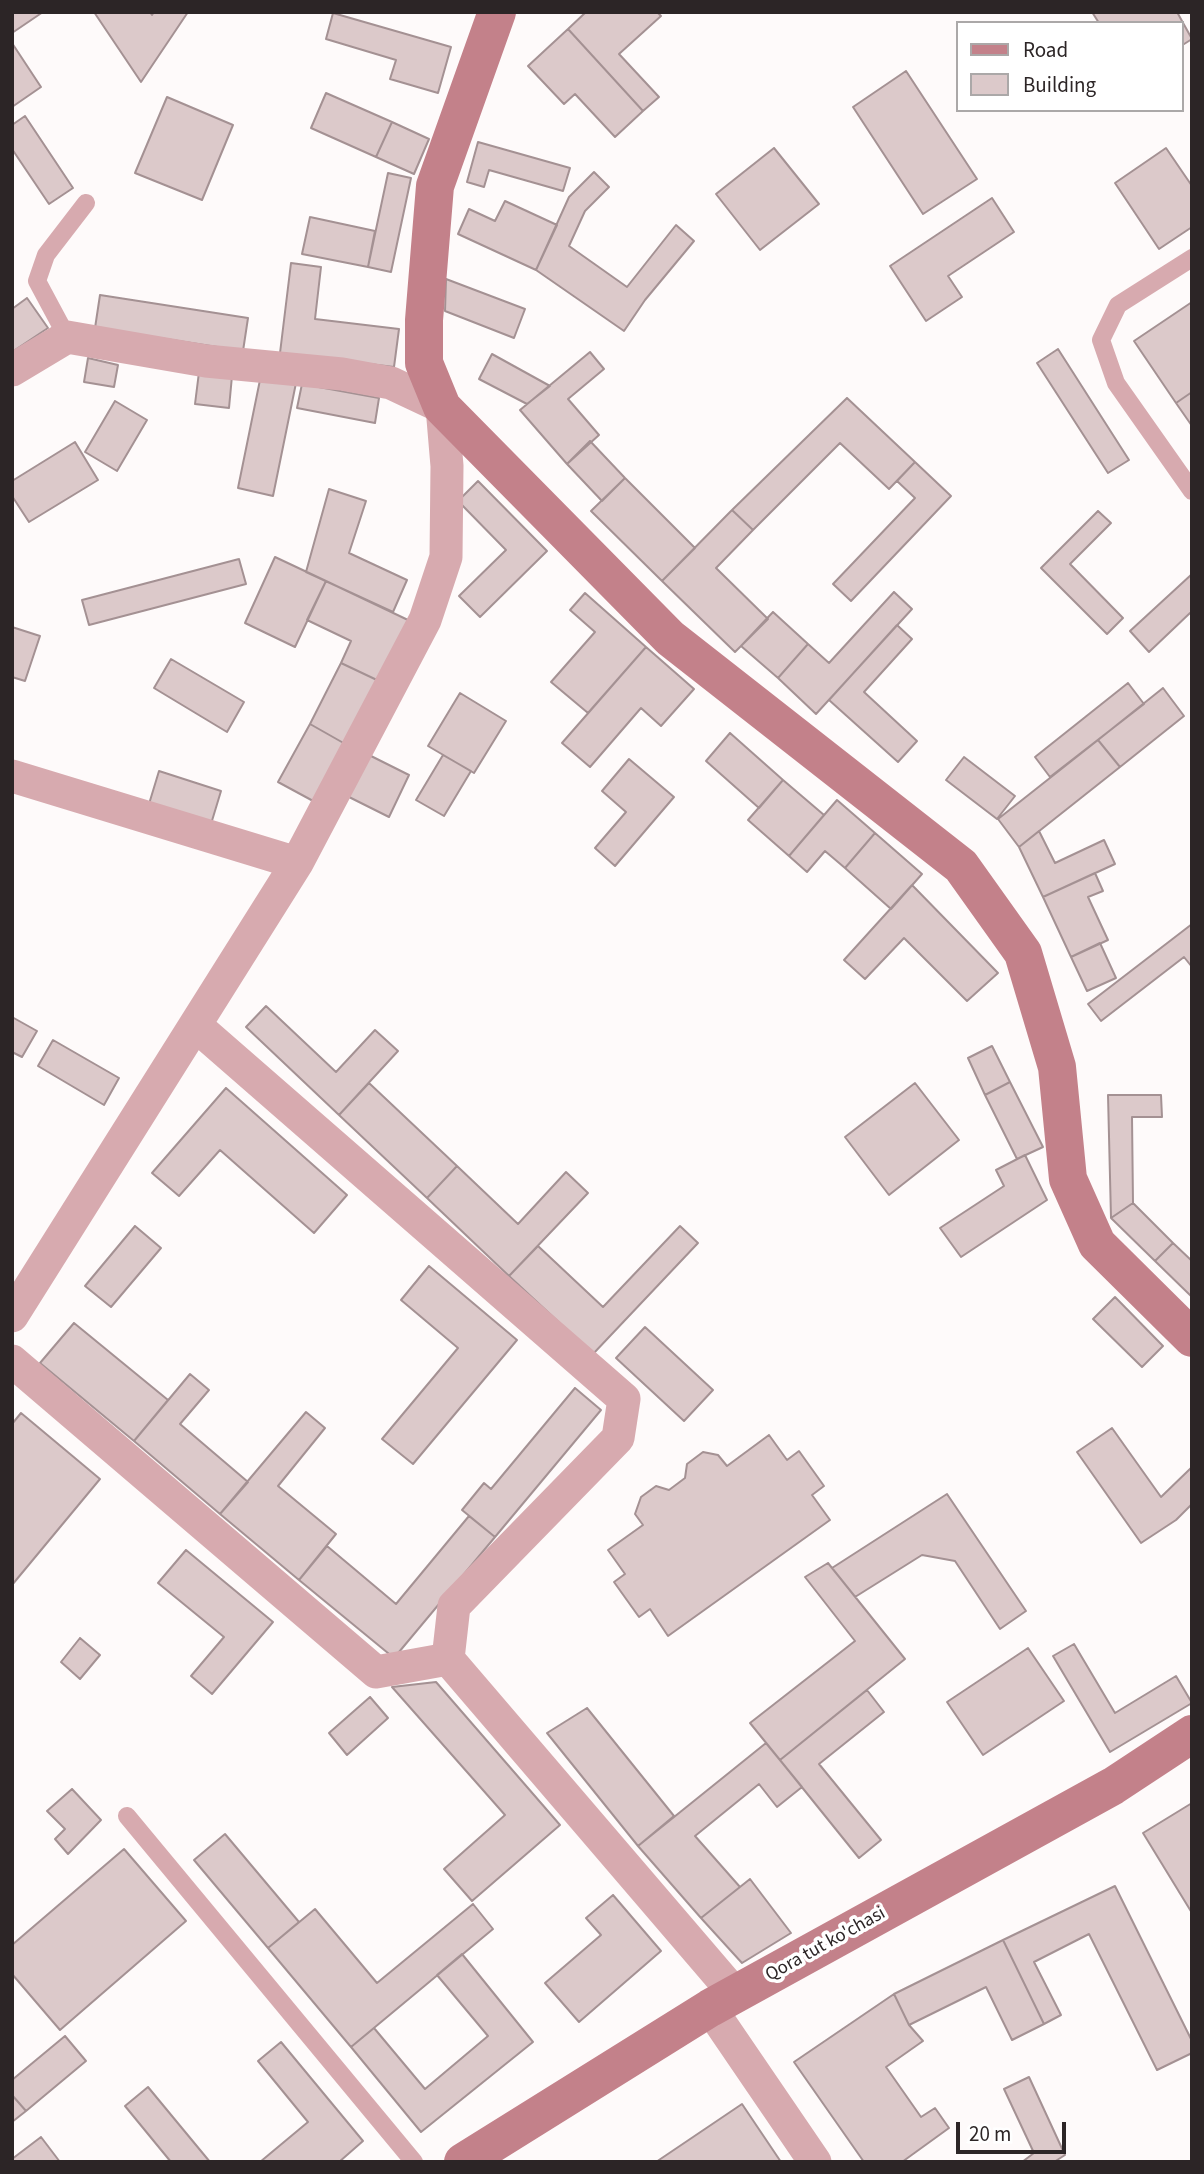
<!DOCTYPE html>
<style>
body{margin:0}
#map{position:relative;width:1204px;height:2174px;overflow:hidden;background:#fefafa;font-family:"Source Sans 3",sans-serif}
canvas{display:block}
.frame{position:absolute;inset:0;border:14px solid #2c2526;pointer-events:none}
.legend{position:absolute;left:956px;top:21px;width:228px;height:91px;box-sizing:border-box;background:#fff;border:2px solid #aba8a8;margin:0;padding:9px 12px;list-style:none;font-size:21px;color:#2c2526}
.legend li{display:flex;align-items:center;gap:14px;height:35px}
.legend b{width:35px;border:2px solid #aba8a8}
.scale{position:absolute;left:956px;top:2122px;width:110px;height:32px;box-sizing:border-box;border:4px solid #2c2526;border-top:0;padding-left:9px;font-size:21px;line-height:24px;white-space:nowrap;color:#2c2526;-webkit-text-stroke:5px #fff;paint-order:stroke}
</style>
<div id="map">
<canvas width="1204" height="2174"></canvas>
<div class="frame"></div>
<ul class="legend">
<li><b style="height:9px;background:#c3818a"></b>Road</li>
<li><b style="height:19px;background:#dcc9ca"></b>Building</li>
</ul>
<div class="scale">20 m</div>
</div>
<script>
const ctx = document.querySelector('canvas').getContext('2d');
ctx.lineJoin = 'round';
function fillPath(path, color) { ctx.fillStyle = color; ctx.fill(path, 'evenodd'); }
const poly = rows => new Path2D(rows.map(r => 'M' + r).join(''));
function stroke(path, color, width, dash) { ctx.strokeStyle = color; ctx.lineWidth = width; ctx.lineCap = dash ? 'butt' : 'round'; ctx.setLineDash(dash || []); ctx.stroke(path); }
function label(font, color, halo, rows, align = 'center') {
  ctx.font = font + ' "Source Sans 3",sans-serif'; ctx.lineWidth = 7; ctx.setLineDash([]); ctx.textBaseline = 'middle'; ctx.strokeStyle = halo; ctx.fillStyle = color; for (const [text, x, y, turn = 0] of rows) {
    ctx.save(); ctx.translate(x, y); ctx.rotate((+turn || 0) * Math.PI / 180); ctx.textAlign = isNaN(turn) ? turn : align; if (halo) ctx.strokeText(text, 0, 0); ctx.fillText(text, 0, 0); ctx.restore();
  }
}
const building = poly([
 [12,12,43,12,12,33,12,12],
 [94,12,150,12,152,15,154,12,188,12,141,82,94,12],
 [586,12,657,12,661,16,619,54,659,97,643,111,568,29,586,12],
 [1092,12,1177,12,1192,39,1181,46,1181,23,1099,23,1092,12],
 [333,13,451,47,438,93,390,79,396,60,326,39,333,13],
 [568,29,643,111,615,137,575,94,564,104,528,66,568,29],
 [12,43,41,87,12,107,12,43],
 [906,71,977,179,923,214,853,107,906,71],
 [326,93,392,122,376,157,311,128,326,93],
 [167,97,233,125,202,200,135,173,167,97],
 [25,116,73,188,49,204,12,149,12,125,25,116],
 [392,122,429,139,414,174,376,157,392,122],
 [478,142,570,168,563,191,489,170,484,187,467,182,478,142],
 [774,148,819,204,760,250,716,194,774,148],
 [1166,148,1192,186,1192,227,1159,249,1115,183,1166,148],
 [594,172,609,187,585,211,569,246,627,287,676,225,694,241,645,300,624,331,536,270,569,197,594,172],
 [388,173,411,178,391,272,368,267,388,173],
 [992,198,1014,232,948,276,962,297,926,321,890,266,992,198],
 [505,201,557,225,536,270,458,234,469,209,495,221,505,201],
 [310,217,375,231,368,267,302,254,310,217],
 [291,263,321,267,315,319,399,329,394,367,280,353,291,263],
 [446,279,525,309,514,338,445,311,446,279],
 [100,295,248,318,243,351,95,328,100,295],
 [27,298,48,328,12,352,12,309,27,298],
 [1192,302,1192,392,1176,403,1134,341,1192,302],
 [1058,349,1129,460,1108,473,1037,363,1058,349],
 [590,352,604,369,568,399,599,435,567,464,520,410,590,352],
 [492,354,550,386,527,404,479,379,492,354],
 [88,358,118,365,114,387,84,382,88,358],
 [199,372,232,376,229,408,195,404,199,372],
 [261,375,296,383,273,496,238,488,261,375],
 [302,384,379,398,375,423,297,408,302,384],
 [1192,392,1192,426,1176,403,1192,392],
 [847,398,915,462,889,489,840,443,753,530,732,510,847,398],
 [115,401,147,420,117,471,85,452,115,401],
 [590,441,625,478,602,501,567,464,590,441],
 [75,442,98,480,29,522,12,496,12,481,75,442],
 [915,462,951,496,851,601,833,584,915,498,897,481,915,462],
 [625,478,695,548,662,581,591,511,625,478],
 [478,481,547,551,480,617,459,596,506,550,458,501,478,481],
 [329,489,366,501,349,553,407,580,393,612,306,572,329,489],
 [732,510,753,530,716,568,768,619,735,652,662,581,732,510],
 [1098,511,1111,523,1070,564,1123,618,1107,634,1041,568,1098,511],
 [275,557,326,581,295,647,245,623,275,557],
 [239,559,246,584,89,625,82,600,239,559],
 [1192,574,1192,614,1190,613,1149,652,1130,631,1192,574],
 [326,581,408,620,379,681,341,663,351,641,307,620,326,581],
 [894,592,912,609,816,714,778,678,808,644,829,663,894,592],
 [585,593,646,647,588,713,551,682,595,632,570,610,585,593],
 [773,612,808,644,778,678,741,646,773,612],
 [897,625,912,639,864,692,917,741,898,762,829,700,897,625],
 [12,627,40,636,25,681,12,677,12,627],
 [646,647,694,689,661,726,641,708,590,767,562,743,646,647],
 [171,659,244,702,227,732,154,688,171,659],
 [341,663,379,681,347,745,310,724,341,663],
 [1128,683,1144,704,1050,777,1035,757,1128,683],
 [1163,688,1184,716,1120,767,1098,740,1163,688],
 [460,693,506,721,474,773,428,746,460,693],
 [310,724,347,745,315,802,278,782,310,724],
 [730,733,783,780,759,808,706,761,730,733],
 [1098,740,1120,767,1019,847,998,819,1098,740],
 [365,753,409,775,389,817,345,795,365,753],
 [443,755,471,771,444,816,416,800,443,755],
 [964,757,1015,796,997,819,946,780,964,757],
 [629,759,674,797,615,866,595,848,626,812,602,791,629,759],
 [159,771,221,791,211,824,149,804,159,771],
 [783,780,824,815,789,856,748,820,783,780],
 [837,800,875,833,845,868,825,851,807,872,789,856,837,800],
 [1039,831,1055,863,1104,840,1115,864,1043,897,1019,847,1039,831],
 [875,833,922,874,891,909,845,868,875,833],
 [1095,873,1103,891,1088,897,1108,940,1071,957,1043,897,1095,873],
 [912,885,998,973,967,1001,904,938,865,979,844,960,912,885],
 [1192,924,1192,967,1184,957,1101,1021,1088,1004,1192,924],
 [1100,943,1116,978,1087,991,1071,957,1100,943],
 [266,1006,336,1072,375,1030,398,1051,339,1115,246,1027,266,1006],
 [12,1017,37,1031,22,1057,12,1052,12,1017],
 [53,1040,119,1078,104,1105,38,1066,53,1040],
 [992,1046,1010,1082,985,1095,968,1058,992,1046],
 [1010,1082,1043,1147,1017,1159,985,1095,1010,1082],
 [369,1083,457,1166,427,1198,339,1115,369,1083],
 [915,1083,959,1140,889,1195,845,1137,915,1083],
 [226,1088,347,1195,314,1233,220,1150,179,1196,152,1173,226,1088],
 [1108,1095,1161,1095,1162,1117,1132,1117,1133,1203,1111,1218,1108,1095],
 [1025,1155,1047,1200,961,1257,940,1228,1004,1186,996,1170,1025,1155],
 [457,1166,518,1224,566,1172,588,1193,509,1276,427,1198,457,1166],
 [1133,1203,1173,1243,1155,1261,1111,1218,1133,1203],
 [135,1226,161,1248,111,1307,85,1286,135,1226],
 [680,1226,698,1243,593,1354,509,1276,538,1246,603,1307,680,1226],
 [1173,1243,1192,1261,1192,1297,1155,1261,1173,1243],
 [429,1266,517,1340,413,1464,382,1439,458,1348,401,1300,429,1266],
 [1115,1297,1163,1346,1142,1367,1093,1319,1115,1297],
 [74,1323,168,1400,134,1441,40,1363,74,1323],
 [645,1327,713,1390,684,1421,616,1358,645,1327],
 [190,1374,209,1390,180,1424,248,1482,220,1514,134,1441,190,1374],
 [575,1388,601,1410,495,1537,462,1510,484,1483,491,1489,575,1388],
 [306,1412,325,1428,278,1486,336,1534,299,1580,220,1514,306,1412],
 [21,1413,100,1479,12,1585,12,1424,21,1413],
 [1112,1428,1161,1497,1192,1467,1192,1504,1176,1520,1141,1543,1077,1452,1112,1428],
 [769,1435,787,1460,799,1451,824,1486,812,1495,830,1520,668,1636,650,1609,639,1617,614,1582,625,1574,608,1550,643,1525,635,1514,641,1497,656,1486,669,1490,685,1478,687,1464,703,1452,718,1455,727,1466,769,1435],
 [947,1494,1026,1611,1000,1629,955,1561,922,1555,855,1597,832,1568,947,1494],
 [469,1516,495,1537,394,1658,299,1580,327,1546,396,1604,469,1516],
 [186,1550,273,1622,212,1694,191,1676,224,1637,158,1583,186,1550],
 [828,1563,905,1659,780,1760,750,1723,855,1641,805,1577,828,1563],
 [80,1638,100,1655,80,1679,61,1662,80,1638],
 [1074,1644,1115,1713,1176,1676,1192,1703,1110,1752,1053,1656,1074,1644],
 [1028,1648,1064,1701,983,1755,947,1702,1028,1648],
 [436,1682,560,1825,472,1901,444,1869,505,1815,392,1687,436,1682],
 [867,1690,884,1712,819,1764,881,1840,859,1858,780,1760,867,1690],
 [370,1697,388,1718,347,1755,329,1733,370,1697],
 [587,1708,674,1816,638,1846,547,1733,587,1708],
 [766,1743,802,1787,777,1807,759,1784,695,1836,740,1887,701,1918,638,1846,766,1743],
 [72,1789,101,1820,68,1854,55,1839,65,1829,47,1811,72,1789],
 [1192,1803,1192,1913,1143,1833,1192,1803],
 [225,1834,299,1922,268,1948,194,1860,225,1834],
 [124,1849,186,1921,60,2030,12,1974,12,1945,124,1849],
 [750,1879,791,1933,742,1963,701,1918,750,1879],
 [1115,1886,1192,2041,1192,2053,1157,2070,1089,1934,1034,1962,1061,2015,1044,2024,1003,1940,1115,1886],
 [613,1895,661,1951,579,2022,545,1983,601,1935,586,1918,613,1895],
 [473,1904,493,1929,351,2047,268,1948,315,1909,377,1983,473,1904],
 [1003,1940,1044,2024,1012,2040,986,1987,909,2025,894,1994,1003,1940],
 [462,1954,533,2042,421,2132,351,2047,374,2028,425,2089,488,2036,437,1975,462,1954],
 [894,1994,909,2025,923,2041,886,2067,921,2117,935,2108,949,2128,902,2162,864,2162,794,2062,894,1994],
 [65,2036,86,2061,26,2111,12,2095,12,2080,65,2036],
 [281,2042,363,2141,339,2162,260,2162,308,2122,258,2061,281,2042],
 [1029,2077,1065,2155,1054,2162,1022,2162,1034,2153,1004,2089,1029,2077],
 [148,2087,210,2162,171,2162,125,2106,148,2087],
 [12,2095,26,2111,12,2122,12,2095],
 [742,2104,781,2162,656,2162,742,2104],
 [41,2137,60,2162,12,2162,12,2159,41,2137]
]);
const lane = poly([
 [1192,258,1118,305,1101,340,1116,383,1192,491],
 [67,337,37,281,46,255,86,203],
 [127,1816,414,2162]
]);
const street = poly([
 [12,370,67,337,206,361,342,374,391,383,442,407,447,466,446,557,425,620,297,863],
 [12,776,297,863,12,1316],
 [195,1025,624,1399,618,1438,454,1606,448,1659],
 [12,1361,376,1672,448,1659,735,1994],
 [710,2008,815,2162]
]);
const secondary = poly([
 [497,12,435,186,424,320,424,363,442,407,670,638,961,866,1023,953,1057,1067,1068,1179,1097,1244,1192,1338],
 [463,2162,710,2008,1113,1786,1192,1734]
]);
const streetNames = [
 ["Qora tut ko'chasi",826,1945,-29]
];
fillPath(building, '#dcc9ca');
stroke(building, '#a49193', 2);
stroke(lane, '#d7aaaf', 18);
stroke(street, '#d7aaaf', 33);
stroke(secondary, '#c3818a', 38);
label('19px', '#2c2526', '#fff', streetNames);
</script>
